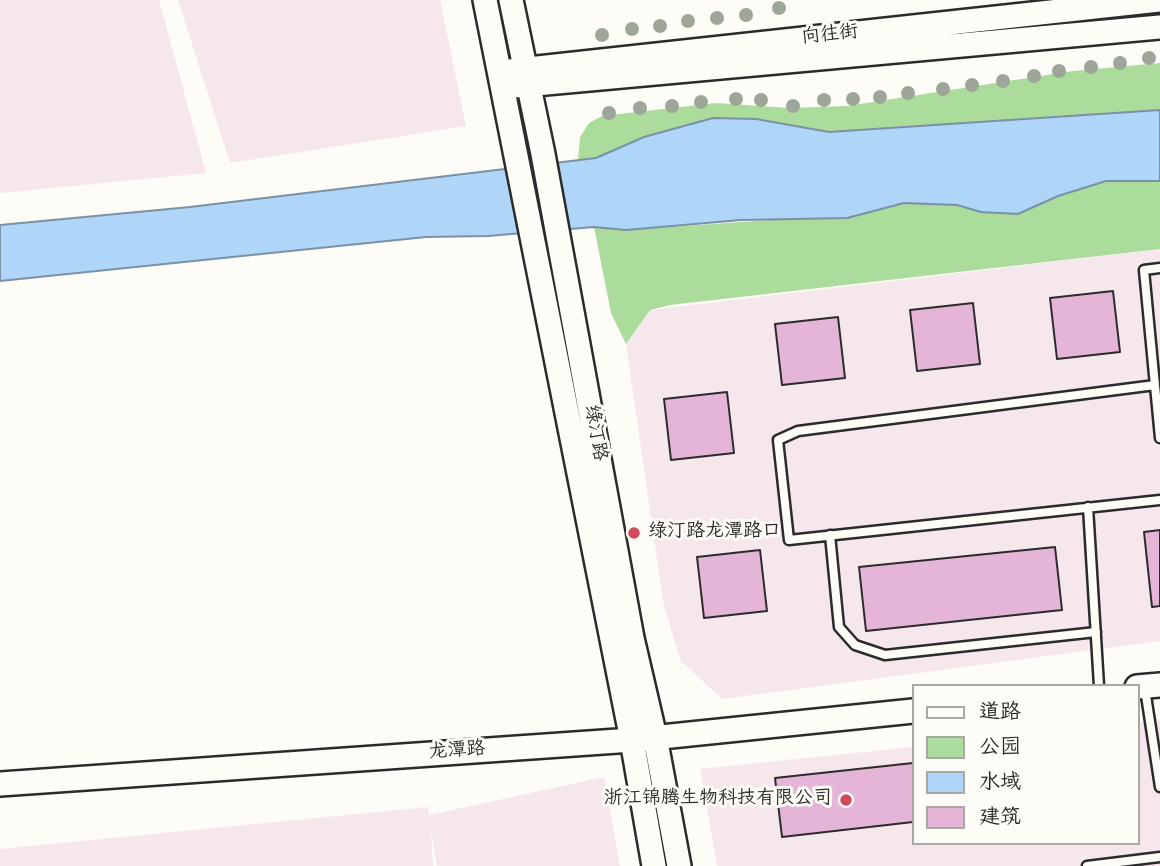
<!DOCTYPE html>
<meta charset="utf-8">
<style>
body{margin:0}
#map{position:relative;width:1160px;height:866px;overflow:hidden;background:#fdfcf7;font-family:Kalam,"LXGW WenKai TC",sans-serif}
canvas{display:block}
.legend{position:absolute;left:912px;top:684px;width:228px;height:161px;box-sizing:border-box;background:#fdfcf7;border:2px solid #a9a8a5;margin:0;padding:9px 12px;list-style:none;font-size:21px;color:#2b2b2b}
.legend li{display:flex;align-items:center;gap:14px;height:35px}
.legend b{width:35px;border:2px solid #a9a8a5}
</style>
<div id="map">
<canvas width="1160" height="866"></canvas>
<ul class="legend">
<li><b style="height:9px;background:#fdfcf7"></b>道路</li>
<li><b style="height:19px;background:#abdc9c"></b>公园</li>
<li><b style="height:19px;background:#afd5f8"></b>水域</li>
<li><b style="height:19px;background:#e4b5d7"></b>建筑</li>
</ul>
</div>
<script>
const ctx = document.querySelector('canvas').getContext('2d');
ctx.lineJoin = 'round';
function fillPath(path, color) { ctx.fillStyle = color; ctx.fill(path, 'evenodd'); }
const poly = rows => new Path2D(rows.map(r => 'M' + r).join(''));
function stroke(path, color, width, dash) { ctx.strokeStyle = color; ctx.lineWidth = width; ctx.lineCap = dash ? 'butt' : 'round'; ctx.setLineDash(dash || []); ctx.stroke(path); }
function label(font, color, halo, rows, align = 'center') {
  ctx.font = font + ' Kalam,"LXGW WenKai TC",sans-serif'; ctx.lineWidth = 6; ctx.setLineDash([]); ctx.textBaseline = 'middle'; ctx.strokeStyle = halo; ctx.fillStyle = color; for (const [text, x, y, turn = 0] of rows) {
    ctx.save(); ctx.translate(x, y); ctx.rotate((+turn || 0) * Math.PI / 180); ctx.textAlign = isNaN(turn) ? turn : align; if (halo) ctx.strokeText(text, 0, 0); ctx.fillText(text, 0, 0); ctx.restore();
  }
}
const built = poly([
 [0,0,159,0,206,173,0,193],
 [178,0,440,0,466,126,230,163],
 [1160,249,1160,641,722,699,680,660,663,601,626,344,650,310],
 [1160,720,1160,866,717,866,700,769,913,747,913,843,1137,843,1137,723],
 [604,777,620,866,437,866,431,830,433,866,0,866,0,849,428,807,429,815]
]);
const green = poly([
 [1160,63,1160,110,829,132,756,119,713,118,644,137,596,158,578,160,580,137,589,123,602,116,716,103,789,108,847,106,1073,71],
 [1107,181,1160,181,1160,249,670,305,650,310,626,344,611,313,594,227,626,230,814,217,878,210,904,203,958,205,981,212,1018,214,1060,196]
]);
const water = poly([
 [1160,110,1160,181,1106,181,1058,196,1018,214,981,212,957,205,904,203,847,218,741,220,626,230,594,227,488,236,426,237,0,281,0,225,190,207,596,158,644,137,713,118,756,119,829,132,1160,110]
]);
const building = poly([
 [1113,291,1120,352,1057,359,1050,298,1113,291],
 [973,303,980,364,917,371,910,310,973,303],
 [838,317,845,378,782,385,775,324,838,317],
 [727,392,734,453,671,460,664,399,727,392],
 [1160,530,1160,606,1152,607,1144,532,1160,530],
 [1055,547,1062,610,866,631,859,567,1055,547],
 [760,550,767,611,704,618,697,557,760,550],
 [913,763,913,822,782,837,775,778,913,763]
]);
const lane = poly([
 [1160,268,1144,270,1160,438],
 [1155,385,798,431,778,440,789,540,1160,500],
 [1088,507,1099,686],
 [830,535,839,627,855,645,885,655,1096,632],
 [1145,689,1160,787],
 [1087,866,1160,857]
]);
const secondary = poly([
 [485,0,632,740,654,866],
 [511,0,543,154,632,638,655,737,679,866],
 [510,71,1160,0],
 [513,86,1160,27],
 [1137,687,1160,685],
 [0,784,632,740,913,711]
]);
const trees = [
 [779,8],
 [746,15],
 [717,18],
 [688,21],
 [660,26],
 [632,29],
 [602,35],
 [1149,58],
 [1120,63],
 [1091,67],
 [1059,71],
 [1034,76],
 [1003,81],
 [972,85],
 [943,89],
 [908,93],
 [880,97],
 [736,99],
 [853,99],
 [761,100],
 [824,100],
 [701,102],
 [672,106],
 [793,106],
 [640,108],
 [609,113]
];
const markers = [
 [634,533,7,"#d1495b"],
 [846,800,7,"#d1495b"]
];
const streetNames = [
 ["向往街",830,36,-6],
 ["绿汀路",594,433,80],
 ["龙潭路",457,752,-4]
];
const poiNames = [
 ["绿汀路龙潭路口",648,533],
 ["浙江锦腾生物科技有限公司",832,800,"right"]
];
fillPath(built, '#f6e7ed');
fillPath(green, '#abdc9c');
fillPath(water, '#afd5f8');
stroke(water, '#7a91a6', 2);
fillPath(building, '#e4b5d7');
stroke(building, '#2b2b2b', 2);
stroke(lane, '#2b2b2b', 13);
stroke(secondary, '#2b2b2b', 28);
stroke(lane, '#fdfcf7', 8);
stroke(secondary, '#fdfcf7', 23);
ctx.fillStyle = '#9ea69a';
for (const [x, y] of trees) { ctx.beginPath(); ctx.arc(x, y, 7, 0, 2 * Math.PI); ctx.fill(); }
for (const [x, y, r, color] of markers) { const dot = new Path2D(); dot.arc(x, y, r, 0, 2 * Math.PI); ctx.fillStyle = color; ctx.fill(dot); stroke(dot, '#fdfcf7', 2.5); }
label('19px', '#2b2b2b', '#fdfcf7', streetNames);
label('19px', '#2b2b2b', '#fdfcf7', poiNames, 'left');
</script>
